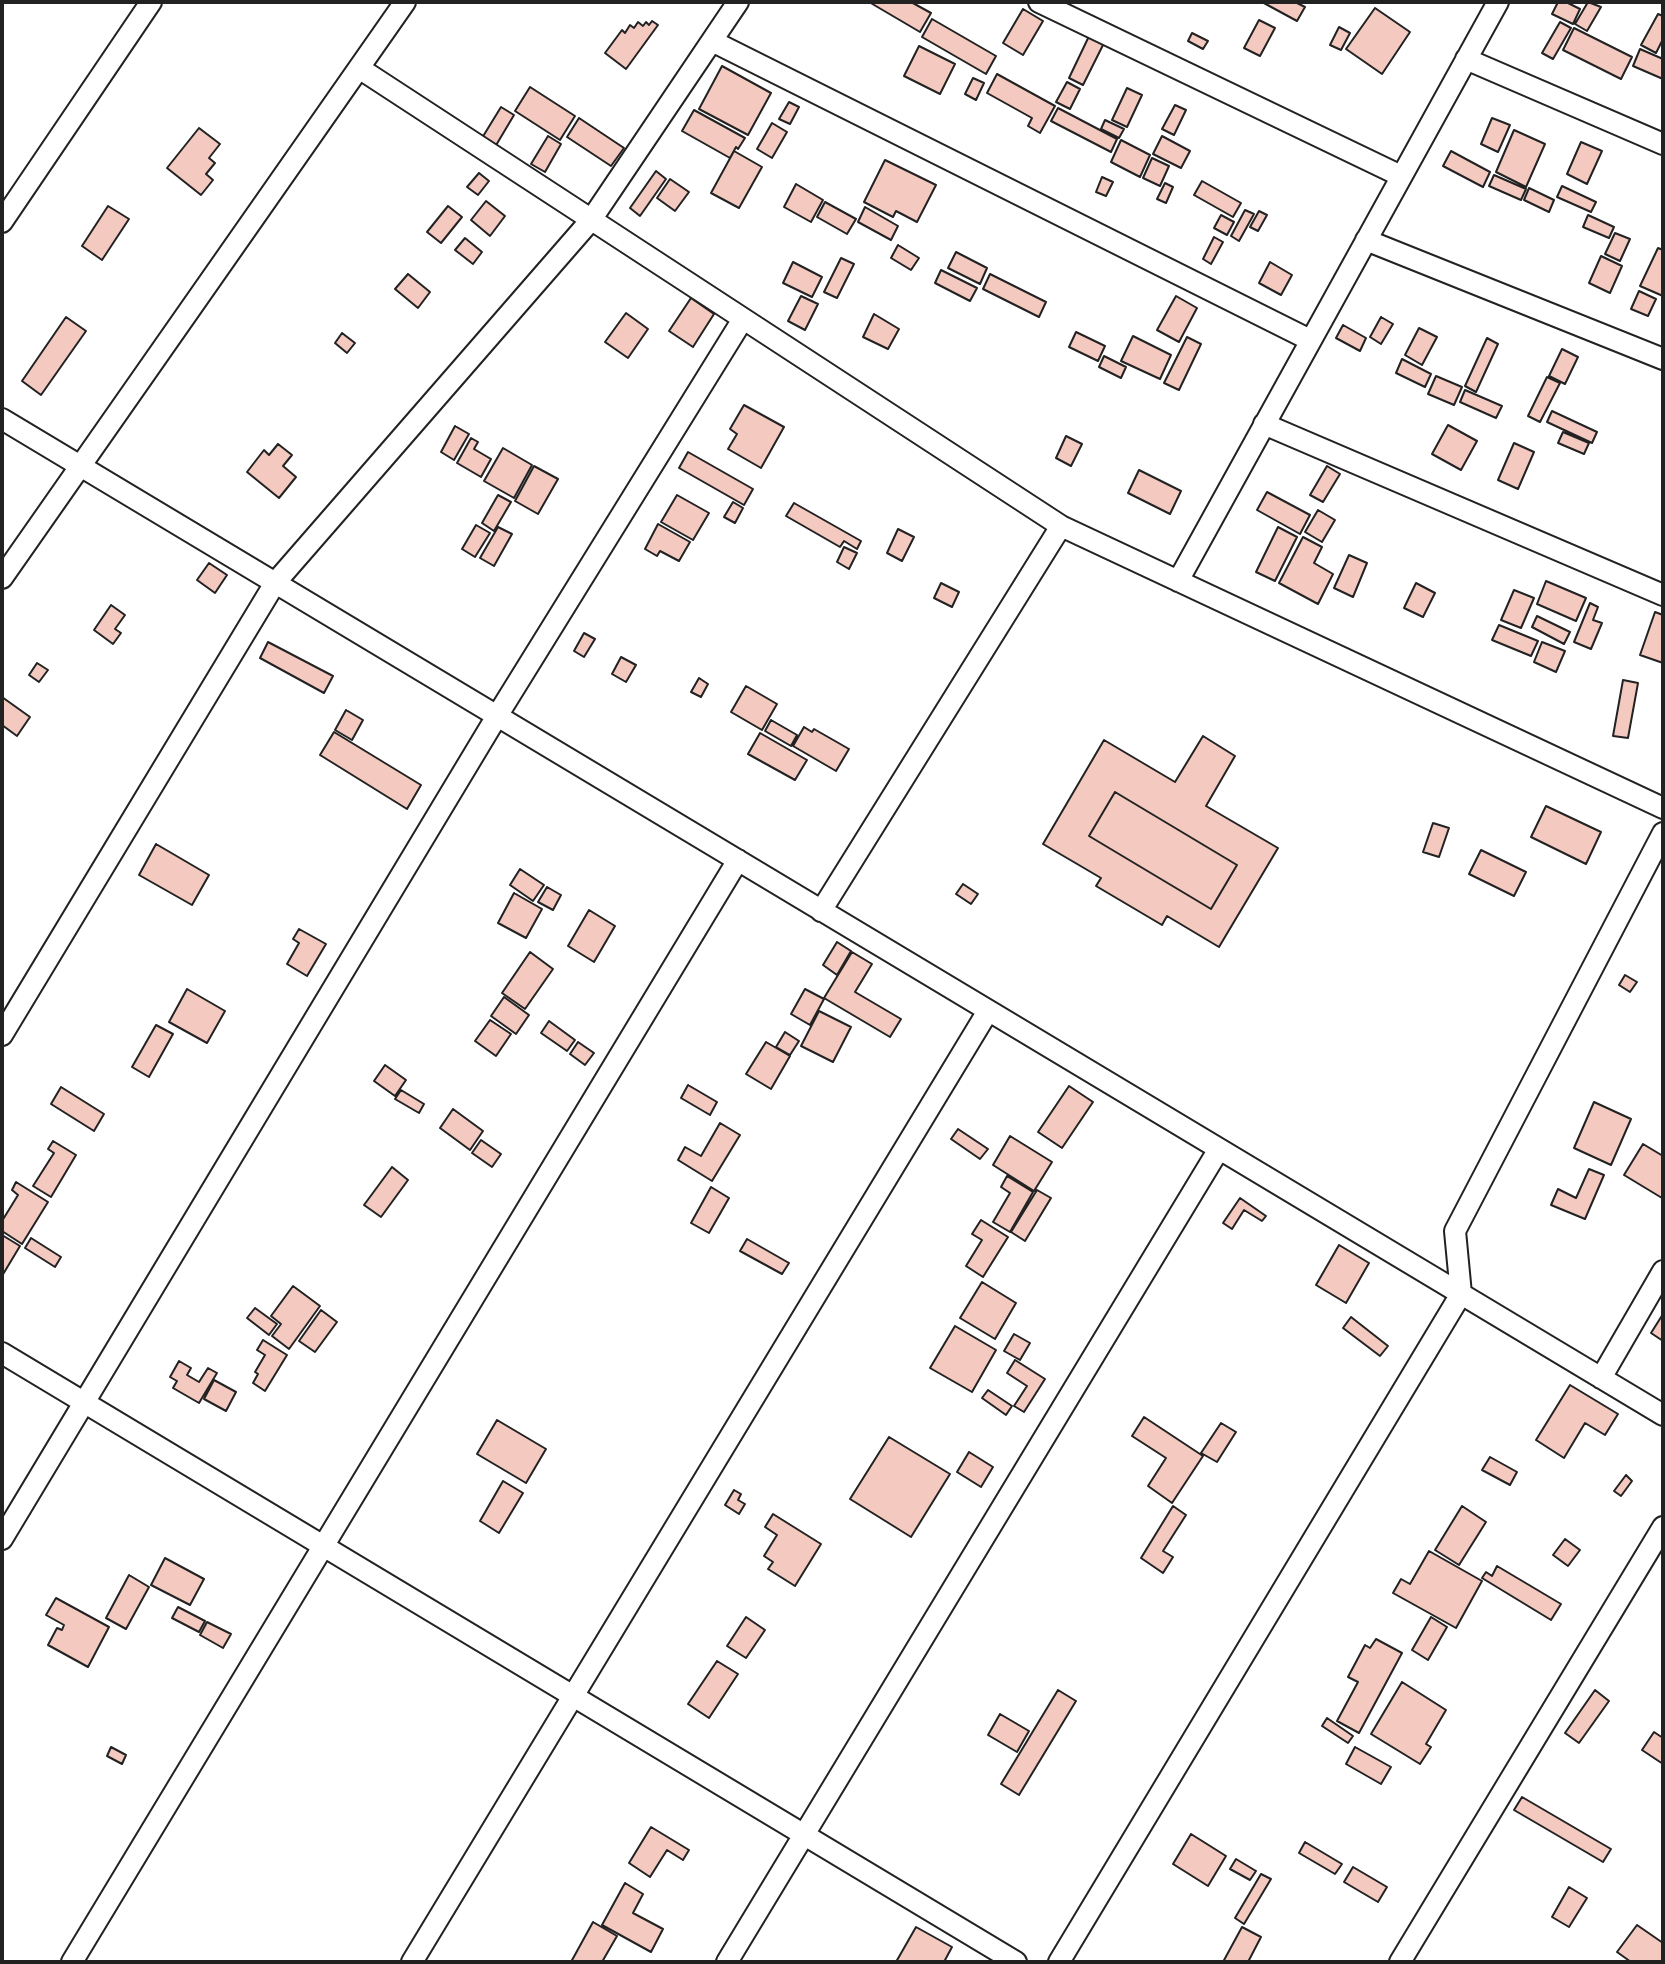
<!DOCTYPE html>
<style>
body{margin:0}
#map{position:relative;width:1665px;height:1964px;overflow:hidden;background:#fff;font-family:Rubik,sans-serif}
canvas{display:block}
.frame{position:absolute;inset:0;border:4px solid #222;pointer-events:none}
</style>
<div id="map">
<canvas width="1665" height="1964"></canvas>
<div class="frame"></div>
</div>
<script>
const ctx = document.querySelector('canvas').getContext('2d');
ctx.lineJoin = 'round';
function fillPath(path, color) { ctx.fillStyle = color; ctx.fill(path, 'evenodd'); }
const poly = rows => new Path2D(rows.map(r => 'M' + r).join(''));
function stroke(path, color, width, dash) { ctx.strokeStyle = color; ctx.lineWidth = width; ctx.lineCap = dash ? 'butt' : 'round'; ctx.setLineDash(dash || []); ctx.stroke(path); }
const building = poly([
 [869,2,911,2,931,13,920,32,869,2],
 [1262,2,1295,2,1305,7,1297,21,1262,2],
 [1558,2,1566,2,1580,9,1573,24,1552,14,1558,2],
 [1588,2,1601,7,1587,31,1575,24,1588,2],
 [1375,8,1410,32,1382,74,1346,49,1375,8],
 [1023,9,1043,21,1023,55,1003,43,1023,9],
 [1658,14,1663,16,1663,39,1656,53,1641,45,1658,14],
 [932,19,996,56,986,74,922,37,932,19],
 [1259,20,1275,28,1260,56,1244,48,1259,20],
 [652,21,658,25,626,69,605,53,622,30,625,33,630,25,634,28,638,22,643,26,646,22,649,25,652,21],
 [1560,22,1571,28,1553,59,1542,53,1560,22],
 [1339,27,1350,33,1341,50,1330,45,1339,27],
 [1574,28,1632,57,1621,79,1563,50,1574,28],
 [1091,32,1106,39,1083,85,1069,78,1091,32],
 [1192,33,1208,41,1203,49,1188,41,1192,33],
 [919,46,955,64,940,94,904,76,919,46],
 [1640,49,1663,59,1663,79,1633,66,1640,49],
 [722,66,771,93,748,135,699,109,722,66],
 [997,74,1055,106,1040,133,1028,126,1032,118,987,93,997,74],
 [973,78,984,83,976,100,965,94,973,78],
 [1067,82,1080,89,1070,109,1056,102,1067,82],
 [530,87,575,116,560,140,515,111,530,87],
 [1127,88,1142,95,1127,127,1112,120,1127,88],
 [789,102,799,107,790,124,779,119,789,102],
 [1175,105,1186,110,1174,135,1162,129,1175,105],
 [501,107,514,115,495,147,482,138,501,107],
 [1058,108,1117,139,1111,152,1051,121,1058,108],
 [694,110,745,138,738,149,736,147,730,158,682,131,694,110],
 [579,118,624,148,611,166,567,137,579,118],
 [1492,118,1510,125,1498,152,1481,144,1492,118],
 [1105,120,1124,129,1119,138,1101,129,1105,120],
 [772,123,787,132,772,158,757,149,772,123],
 [199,128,220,144,209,158,215,163,206,174,213,180,201,195,167,168,199,128],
 [1514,130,1545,144,1526,187,1496,172,1514,130],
 [548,136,561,144,545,172,531,164,548,136],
 [1162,136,1190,151,1181,168,1153,154,1162,136],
 [1121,140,1150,155,1140,177,1111,162,1121,140],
 [1581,142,1602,151,1587,184,1567,174,1581,142],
 [734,151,762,167,739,208,711,193,734,151],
 [1451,151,1490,172,1483,187,1443,166,1451,151],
 [1152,158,1169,166,1160,186,1143,178,1152,158],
 [885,160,936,185,917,222,896,211,893,217,864,202,885,160],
 [656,171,666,179,640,216,630,208,656,171],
 [479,173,489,181,478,195,467,187,479,173],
 [1494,175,1526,189,1521,200,1489,186,1494,175],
 [1102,177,1113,182,1106,196,1096,192,1102,177],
 [670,179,689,192,675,211,657,198,670,179],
 [1202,181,1241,203,1233,217,1194,195,1202,181],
 [1165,183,1173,187,1166,203,1157,199,1165,183],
 [796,184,823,200,811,222,784,207,796,184],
 [1562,186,1596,202,1591,212,1557,197,1562,186],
 [1529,188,1554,200,1549,212,1524,200,1529,188],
 [486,201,505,216,490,236,471,220,486,201],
 [825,202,856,219,847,234,817,217,825,202],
 [108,206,129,219,102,260,82,246,108,206],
 [448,206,462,217,441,243,427,232,448,206],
 [865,207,898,226,891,240,858,222,865,207],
 [1245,210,1254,214,1239,241,1231,236,1245,210],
 [1259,211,1267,215,1258,231,1250,227,1259,211],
 [1221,215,1234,222,1227,235,1214,228,1221,215],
 [1588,215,1614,227,1609,238,1583,227,1588,215],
 [1615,233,1630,239,1620,261,1605,254,1615,233],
 [1214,237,1223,242,1211,264,1203,259,1214,237],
 [465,238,482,252,473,264,455,250,465,238],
 [898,245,919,258,911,270,891,258,898,245],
 [1658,248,1663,250,1663,296,1640,286,1658,248],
 [956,252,987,268,980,284,948,268,956,252],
 [1601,256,1622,266,1610,293,1589,283,1601,256],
 [841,258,854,264,837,298,824,292,841,258],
 [793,262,822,277,812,297,783,283,793,262],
 [1270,262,1292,275,1281,295,1259,283,1270,262],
 [941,270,977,288,970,301,935,283,941,270],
 [408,274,430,292,418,308,395,289,408,274],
 [990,274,1046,302,1039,317,983,289,990,274],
 [1639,291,1656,299,1648,316,1631,309,1639,291],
 [801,296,818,304,805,330,788,321,801,296],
 [1176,296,1197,308,1179,342,1157,330,1176,296],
 [691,298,714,314,693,347,669,331,691,298],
 [626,313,648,329,628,358,605,342,626,313],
 [874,314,899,329,888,349,863,337,874,314],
 [66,317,86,331,41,395,22,381,66,317],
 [1381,317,1393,324,1381,344,1370,337,1381,317],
 [1343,325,1366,338,1360,351,1336,338,1343,325],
 [1419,328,1437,337,1422,365,1405,355,1419,328],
 [1076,332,1105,346,1098,361,1069,347,1076,332],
 [342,333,355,343,347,353,335,343,342,333],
 [1133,336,1171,355,1160,379,1121,361,1133,336],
 [1187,337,1201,344,1179,390,1164,383,1187,337],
 [1487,338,1498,344,1476,392,1465,386,1487,338],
 [1562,349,1578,357,1565,384,1549,376,1562,349],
 [1104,356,1126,367,1121,378,1099,367,1104,356],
 [1402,359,1431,374,1425,387,1396,373,1402,359],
 [1436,376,1462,387,1454,405,1428,394,1436,376],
 [1547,377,1560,383,1540,422,1528,416,1547,377],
 [1465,390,1502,406,1496,418,1460,402,1465,390],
 [744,405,784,427,761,468,728,449,737,434,730,429,744,405],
 [1552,411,1597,432,1592,443,1547,422,1552,411],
 [1448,425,1477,441,1461,470,1432,454,1448,425],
 [455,426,469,434,454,460,441,452,455,426],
 [1563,432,1589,443,1584,454,1558,443,1563,432],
 [1066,436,1082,444,1071,466,1056,458,1066,436],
 [471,438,478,442,474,449,491,459,481,477,457,463,471,438],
 [1514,443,1534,452,1518,489,1498,480,1514,443],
 [278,444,292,455,283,466,296,477,279,498,247,472,264,450,269,455,278,444],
 [503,448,532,465,514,498,484,481,503,448],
 [688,452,753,489,744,505,679,468,688,452],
 [534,466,558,479,538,514,515,501,534,466],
 [1327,466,1340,474,1323,502,1310,495,1327,466],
 [1139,470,1181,491,1170,514,1128,493,1139,470],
 [1267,492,1310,515,1300,534,1257,510,1267,492],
 [498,495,511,502,494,531,482,523,498,495],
 [677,495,709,513,693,540,661,522,677,495],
 [733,502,743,508,735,523,724,517,733,502],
 [794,503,861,541,857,549,844,541,840,547,786,516,794,503],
 [1318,510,1335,520,1322,542,1305,532,1318,510],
 [658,524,690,542,679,561,660,551,657,556,645,549,658,524],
 [476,525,490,533,475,557,462,549,476,525],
 [498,527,512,534,494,566,480,558,498,527],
 [1278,527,1297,537,1275,581,1256,572,1278,527],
 [898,529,914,537,902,561,887,553,898,529],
 [1303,537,1322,547,1314,563,1333,574,1318,604,1279,583,1303,537],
 [844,547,857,553,849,569,837,562,844,547],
 [1349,555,1367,563,1353,597,1334,588,1349,555],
 [209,563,227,575,215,593,197,580,209,563],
 [1546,581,1586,598,1576,621,1537,604,1546,581],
 [941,583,959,592,952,607,934,598,941,583],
 [1416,583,1435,593,1423,617,1404,608,1416,583],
 [1514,590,1534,598,1521,628,1501,620,1514,590],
 [1590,603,1598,607,1593,620,1602,623,1591,649,1574,642,1590,603],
 [111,605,125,615,115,629,121,633,113,644,94,630,111,605],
 [1655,612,1663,615,1663,663,1640,655,1655,612],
 [1537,616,1570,632,1564,644,1532,627,1537,616],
 [1499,625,1538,641,1531,656,1492,640,1499,625],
 [584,633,595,639,584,657,574,651,584,633],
 [268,642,333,676,324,693,260,658,268,642],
 [1542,642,1565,651,1556,672,1534,662,1542,642],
 [621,657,636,665,626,682,612,674,621,657],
 [37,663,48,670,39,682,29,675,37,663],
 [699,678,708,684,701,697,691,692,699,678],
 [1623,680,1638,683,1628,738,1613,736,1623,680],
 [746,686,777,704,762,730,731,712,746,686],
 [2,697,30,717,17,736,2,725,2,697],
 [346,710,363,720,352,740,335,730,346,710],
 [771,720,797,735,791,746,765,731,771,720],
 [804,727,812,732,814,729,849,749,836,771,793,746,804,727],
 [334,732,421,785,407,809,320,755,334,732],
 [760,733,807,760,795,780,748,754,760,733],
 [1203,736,1235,756,1206,806,1278,848,1219,947,1167,916,1162,925,1096,886,1101,878,1043,844,1104,740,1175,782,1203,736],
 [1115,792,1237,865,1211,909,1089,836,1115,792],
 [1115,792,1237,865,1211,909,1089,836,1115,792],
 [1546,806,1601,832,1586,864,1531,837,1546,806],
 [1433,823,1449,828,1439,857,1423,852,1433,823],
 [156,844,209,875,192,905,139,875,156,844],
 [1481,850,1526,872,1514,896,1469,874,1481,850],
 [520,869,544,885,533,901,510,885,520,869],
 [963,884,978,894,971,904,956,894,963,884],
 [547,887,561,895,553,910,538,902,547,887],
 [514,893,542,909,526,938,498,923,514,893],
 [589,910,615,926,594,962,568,946,589,910],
 [299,929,326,944,307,976,287,964,299,943,293,939,299,929],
 [837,942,851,951,837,975,823,965,837,942],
 [530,952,553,969,525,1009,502,993,530,952],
 [852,952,872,964,855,992,901,1019,890,1037,824,998,852,952],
 [1625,975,1637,982,1630,992,1619,985,1625,975],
 [187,989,225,1011,207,1043,169,1022,187,989],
 [805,989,824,999,810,1025,791,1014,805,989],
 [504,997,529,1015,516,1034,491,1016,504,997],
 [819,1011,851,1027,833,1062,801,1046,819,1011],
 [490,1020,511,1034,496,1056,475,1041,490,1020],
 [549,1021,575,1040,567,1051,541,1033,549,1021],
 [156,1025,173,1034,149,1077,132,1067,156,1025],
 [785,1032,799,1041,790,1055,776,1047,785,1032],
 [578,1042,594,1053,585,1065,570,1054,578,1042],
 [766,1042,790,1056,771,1089,746,1074,766,1042],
 [385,1065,406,1080,395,1096,374,1081,385,1065],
 [688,1085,717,1102,710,1115,681,1098,688,1085],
 [1069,1086,1093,1102,1062,1148,1038,1132,1069,1086],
 [61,1087,104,1114,94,1131,51,1104,61,1087],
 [401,1090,424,1104,419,1113,395,1099,401,1090],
 [1594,1102,1631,1119,1611,1165,1574,1148,1594,1102],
 [453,1109,483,1131,470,1150,440,1128,453,1109],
 [720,1123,740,1135,712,1181,678,1160,685,1147,701,1156,720,1123],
 [958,1129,988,1149,980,1159,951,1139,958,1129],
 [1010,1136,1052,1162,1034,1191,993,1165,1010,1136],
 [481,1140,501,1154,492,1167,472,1153,481,1140],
 [53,1141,76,1155,51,1197,33,1186,54,1153,48,1149,53,1141],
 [1643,1144,1663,1156,1662,1198,1624,1175,1643,1144],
 [392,1167,408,1180,381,1217,364,1205,392,1167],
 [1589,1169,1604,1175,1585,1219,1551,1205,1558,1189,1576,1198,1589,1169],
 [1007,1176,1033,1192,1010,1232,993,1222,1010,1193,1001,1187,1007,1176],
 [16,1182,48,1202,22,1244,2,1231,2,1221,18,1195,12,1190,16,1182],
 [711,1187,729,1198,709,1233,691,1223,711,1187],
 [1037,1190,1051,1198,1025,1241,1011,1232,1037,1190],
 [1240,1198,1266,1216,1262,1221,1244,1210,1232,1229,1223,1223,1240,1198],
 [981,1220,1008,1237,983,1277,966,1266,982,1240,972,1234,981,1220],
 [2,1235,20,1246,2,1276,2,1235],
 [31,1238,61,1257,55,1267,25,1248,31,1238],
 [747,1239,789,1263,782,1274,740,1251,747,1239],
 [1339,1245,1369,1263,1346,1303,1316,1285,1339,1245],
 [982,1282,1016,1303,995,1339,960,1318,982,1282],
 [293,1286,320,1306,289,1349,272,1336,281,1324,271,1316,293,1286],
 [255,1308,277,1324,269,1335,247,1318,255,1308],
 [321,1310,337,1322,315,1352,299,1341,321,1310],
 [1663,1314,1663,1341,1651,1333,1663,1314],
 [1351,1317,1388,1346,1380,1356,1343,1328,1351,1317],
 [955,1326,996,1350,972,1392,930,1368,955,1326],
 [1014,1334,1030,1343,1020,1360,1004,1351,1014,1334],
 [263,1340,287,1355,265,1391,253,1383,258,1374,255,1372,265,1355,257,1350,263,1340],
 [1015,1360,1045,1379,1024,1412,1014,1406,1027,1386,1007,1373,1015,1360],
 [179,1361,191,1368,187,1375,199,1382,208,1368,217,1373,199,1403,173,1388,177,1381,170,1377,179,1361],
 [214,1380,236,1392,226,1411,204,1399,214,1380],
 [1570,1385,1618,1414,1605,1435,1585,1423,1564,1458,1536,1440,1570,1385],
 [988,1390,1012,1406,1006,1415,982,1398,988,1390],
 [1144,1417,1203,1456,1172,1503,1148,1486,1166,1458,1132,1436,1144,1417],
 [497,1420,546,1449,526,1483,477,1454,497,1420],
 [1221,1423,1236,1432,1217,1462,1201,1453,1221,1423],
 [889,1437,950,1474,911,1537,850,1499,889,1437],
 [969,1452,993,1467,981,1487,957,1472,969,1452],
 [1490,1457,1517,1472,1510,1485,1482,1470,1490,1457],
 [1626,1475,1632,1481,1621,1496,1614,1491,1626,1475],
 [503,1481,523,1493,499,1533,480,1521,503,1481],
 [734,1490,741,1494,738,1500,745,1504,739,1514,725,1505,734,1490],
 [1173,1506,1186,1515,1163,1551,1173,1557,1163,1573,1141,1558,1173,1506],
 [1462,1506,1486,1522,1459,1565,1435,1550,1462,1506],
 [773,1514,821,1544,795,1586,768,1569,773,1562,764,1556,777,1535,765,1527,773,1514],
 [1565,1539,1580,1550,1568,1566,1553,1555,1565,1539],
 [1429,1551,1482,1581,1456,1628,1393,1593,1401,1579,1410,1584,1429,1551],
 [165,1558,204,1579,190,1605,151,1585,165,1558],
 [1497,1566,1561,1604,1551,1620,1482,1578,1486,1572,1492,1576,1497,1566],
 [129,1575,149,1587,126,1629,106,1618,129,1575],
 [56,1598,109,1627,88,1667,48,1645,57,1628,62,1630,64,1625,46,1615,56,1598],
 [178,1607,205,1621,199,1632,172,1618,178,1607],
 [746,1617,765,1630,746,1658,727,1646,746,1617],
 [1431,1617,1447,1627,1428,1660,1412,1650,1431,1617],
 [207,1622,231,1634,223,1648,200,1635,207,1622],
 [1376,1639,1402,1653,1359,1733,1337,1721,1358,1682,1348,1677,1365,1645,1370,1648,1376,1639],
 [717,1661,738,1674,709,1718,688,1704,717,1661],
 [1402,1682,1446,1710,1426,1744,1431,1747,1420,1764,1371,1734,1402,1682],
 [1058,1690,1076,1701,1019,1795,1001,1784,1058,1690],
 [1595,1690,1609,1701,1579,1743,1565,1733,1595,1690],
 [1000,1714,1029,1731,1017,1752,988,1735,1000,1714],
 [1327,1718,1353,1736,1348,1743,1322,1726,1327,1718],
 [1654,1732,1663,1738,1663,1764,1642,1750,1654,1732],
 [111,1747,126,1755,122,1764,107,1756,111,1747],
 [1355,1747,1391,1767,1381,1784,1346,1764,1355,1747],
 [1522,1797,1611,1849,1603,1862,1514,1810,1522,1797],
 [651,1827,689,1850,683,1860,667,1850,650,1877,629,1863,651,1827],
 [1191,1834,1226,1856,1208,1886,1173,1864,1191,1834],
 [1305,1842,1342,1864,1335,1874,1299,1853,1305,1842],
 [1236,1859,1256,1871,1250,1880,1230,1869,1236,1859],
 [1353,1867,1387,1887,1378,1902,1344,1882,1353,1867],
 [1261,1874,1271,1879,1244,1924,1235,1918,1261,1874],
 [625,1883,643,1894,633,1913,663,1929,651,1952,602,1925,625,1883],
 [1569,1887,1587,1898,1569,1927,1552,1917,1569,1887],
 [593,1922,617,1936,602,1962,571,1962,593,1922],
 [1637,1925,1663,1943,1663,1962,1631,1962,1617,1952,1637,1925],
 [916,1927,952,1947,944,1962,896,1962,916,1927],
 [1242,1927,1261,1937,1248,1962,1223,1962,1242,1927]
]);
const street = poly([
 [1039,2,1401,176],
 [712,41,1310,340],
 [1466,59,1663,144],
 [359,68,1061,526,1663,808],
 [2,222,151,2],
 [1366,240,1663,359],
 [2,419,1663,1415],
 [1264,424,1663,595],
 [2,578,405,2],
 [1178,581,1498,2],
 [821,911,1061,526],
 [2,1035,275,583,591,220,738,2],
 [2,1353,1016,1962],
 [1601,1378,1663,1271],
 [2,1539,497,716,743,319],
 [72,1962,738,860],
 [412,1962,988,1011],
 [727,1962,1219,1149],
 [1059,1962,1461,1294,1455,1231,1663,833],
 [1400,1962,1663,1527]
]);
fillPath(building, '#f3c9c0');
stroke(building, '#222', 2);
stroke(street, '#222', 24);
stroke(street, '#fff', 20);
</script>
